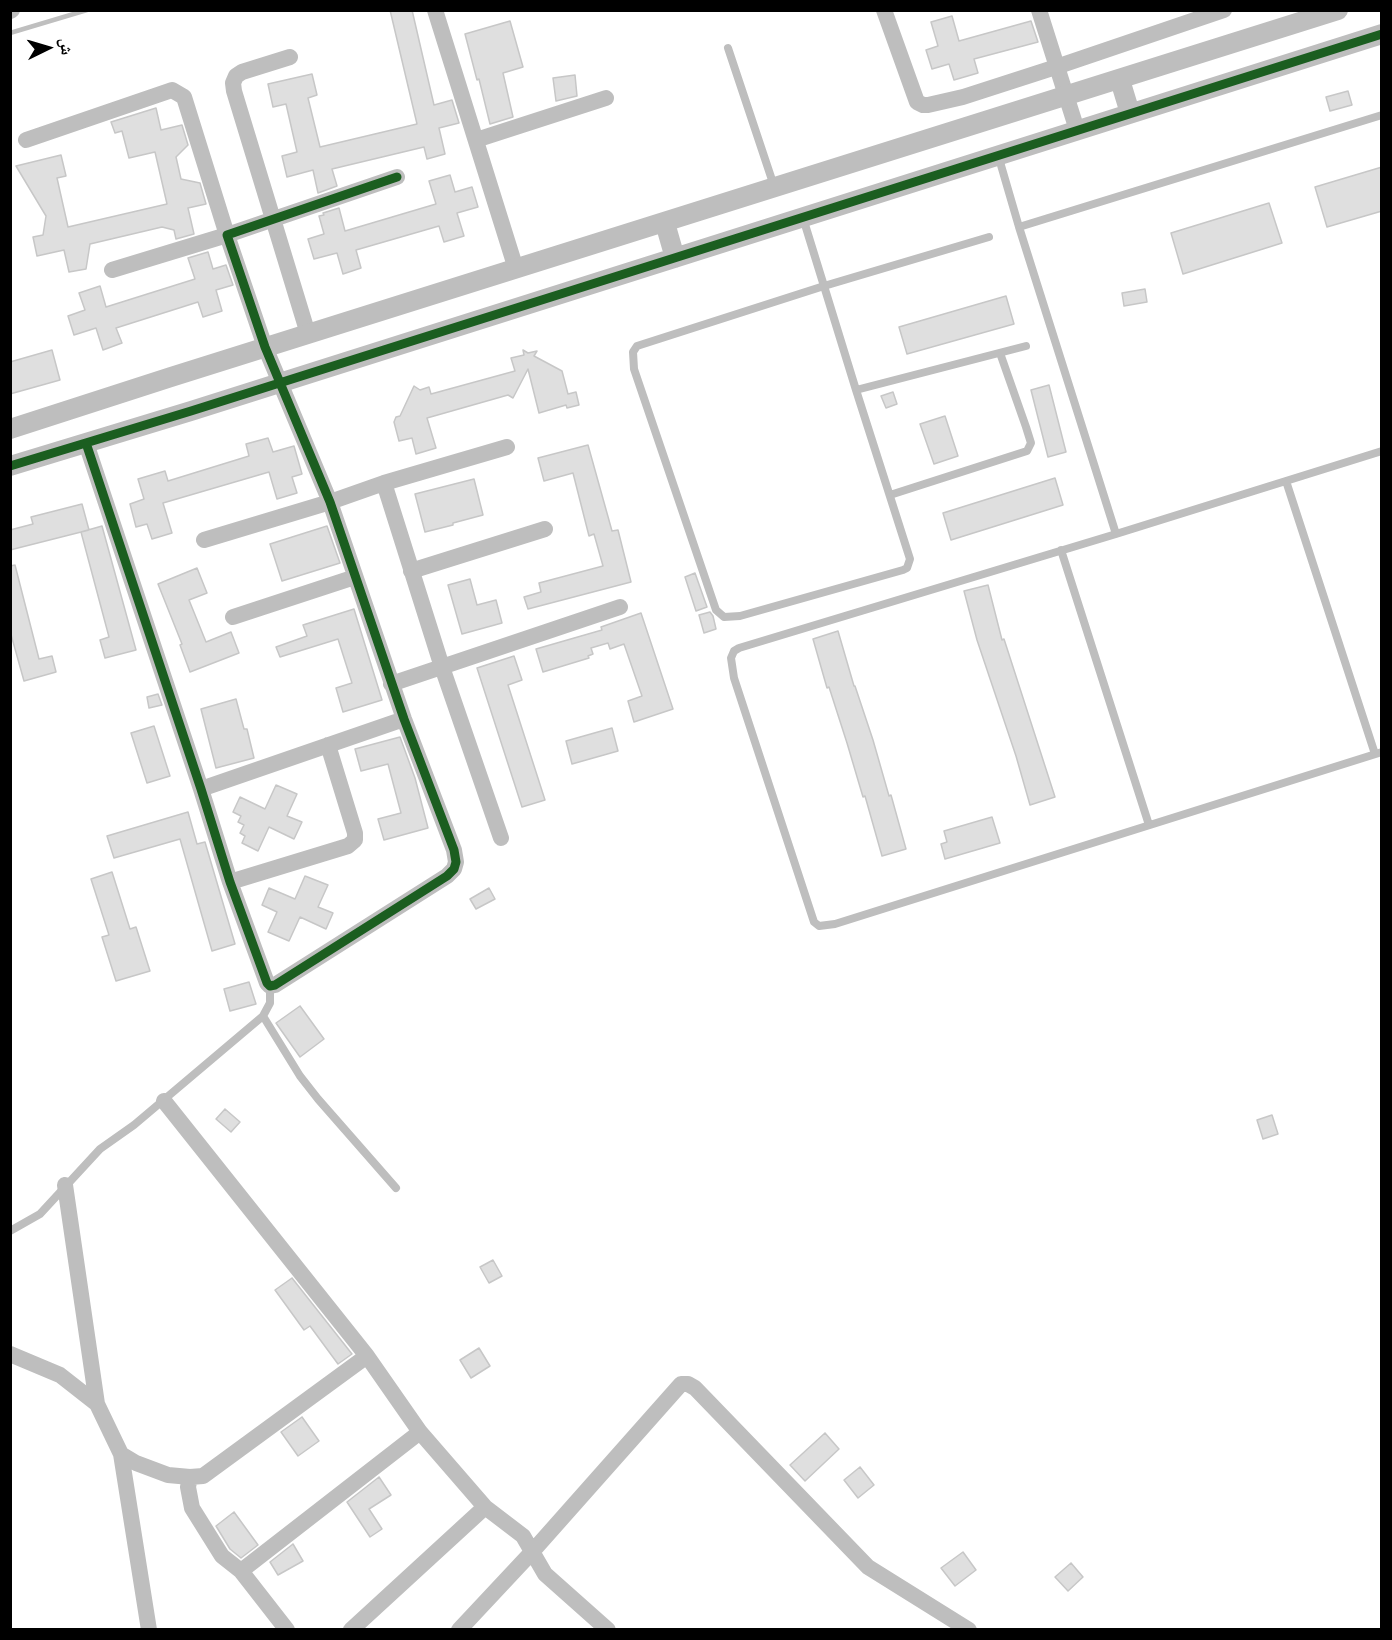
<!DOCTYPE html>
<meta charset="utf-8">
<style>
body{margin:0}
#map{position:relative;width:1392px;height:1640px;overflow:hidden;background:#fff;font-family:Poppins,"Noto Naskh Arabic",sans-serif}
canvas{display:block}
.frame{position:absolute;inset:0;border:12px solid #000;pointer-events:none}
.north{position:absolute;left:18px;top:18px;width:60px;height:60px;-webkit-text-stroke:4px #fff;paint-order:stroke;rotate:85deg;font-size:16px;font-weight:700;line-height:24px;text-align:center;color:#000}
.north::after{content:'';display:block;margin:auto;width:21px;height:27px;background:#000;clip-path:polygon(50% 0,100% 100%,50% 72%,0 100%)}
</style>
<div id="map">
<canvas width="1392" height="1640"></canvas>
<div class="frame"></div>
<div class="north">ش</div>
</div>
<script>
const ctx = document.querySelector('canvas').getContext('2d');
ctx.lineJoin = 'round';
const poly = rows => new Path2D(rows.map(r => 'M' + r).join(''));
function stroke(path, color, width, dash) { ctx.strokeStyle = color; ctx.lineWidth = width; ctx.lineCap = dash ? 'butt' : 'round'; ctx.setLineDash(dash || []); ctx.stroke(path); }
function fillPath(path, color) { ctx.fillStyle = color; ctx.fill(path, 'evenodd'); }
const stream = poly([
 [10,33,87,10]
]);
const building = poly([
 [390,10,412,10,434,105,452,100,459,123,439,128,445,154,427,159,424,147,332,169,337,186,318,193,313,170,287,177,282,156,297,152,286,104,273,107,268,84,312,74,317,95,308,98,320,147,417,124,390,10],
 [952,16,959,41,1031,21,1038,42,974,59,978,73,954,80,949,64,932,69,926,50,938,46,931,22,952,16],
 [510,21,523,67,503,73,513,117,490,124,479,79,477,80,465,34,510,21],
 [575,75,577,96,556,101,553,78,575,75],
 [1348,91,1352,105,1330,111,1326,97,1348,91],
 [156,108,161,130,182,125,188,145,176,157,181,179,200,183,206,204,188,208,194,234,176,239,174,230,162,227,90,244,86,269,69,272,64,250,37,256,33,237,43,235,46,216,16,166,61,155,66,176,57,178,68,227,167,204,155,152,129,158,122,131,115,133,111,122,156,108],
 [1382,167,1382,211,1327,227,1315,187,1382,167],
 [450,175,455,192,472,187,478,207,457,213,464,236,444,242,439,226,356,250,361,268,343,274,337,253,314,259,308,239,324,234,319,216,324,215,323,213,339,208,345,231,436,204,429,181,450,175],
 [1269,203,1282,243,1183,274,1171,233,1269,203],
 [208,252,213,269,226,265,233,285,216,290,222,311,203,317,198,302,116,328,122,343,103,350,96,328,74,335,68,316,85,310,79,293,100,286,106,307,195,279,188,258,208,252],
 [1145,289,1147,302,1124,306,1122,293,1145,289],
 [1006,296,1014,324,907,354,899,327,1006,296],
 [52,350,60,380,10,394,10,362,52,350],
 [523,350,528,353,537,351,534,356,562,371,568,394,576,392,579,405,567,408,566,405,539,413,528,369,513,398,508,395,427,418,436,448,416,454,412,438,399,441,394,422,396,417,400,416,414,386,420,390,429,387,431,394,515,371,511,358,524,355,523,350],
 [1049,385,1066,452,1048,457,1031,390,1049,385],
 [893,392,897,404,886,408,881,396,893,392],
 [945,416,958,456,934,464,920,424,945,416],
 [268,438,273,452,294,446,302,474,292,477,297,493,277,499,269,472,163,503,172,533,152,539,147,524,136,527,130,504,144,499,138,479,165,471,168,481,249,456,246,444,268,438],
 [588,445,612,531,618,530,631,582,528,609,524,597,541,592,539,583,603,566,594,534,589,536,573,473,544,481,538,458,588,445],
 [1055,478,1063,505,951,540,943,513,1055,478],
 [474,479,483,515,453,523,453,525,425,532,415,494,474,479],
 [82,504,89,530,10,550,10,530,33,524,31,517,82,504],
 [102,526,136,650,105,658,100,640,109,637,81,532,102,526],
 [327,526,340,563,282,581,270,544,327,526],
 [15,565,39,659,52,656,56,672,24,681,10,631,10,566,15,565],
 [197,568,207,593,189,600,206,642,231,632,239,653,190,672,180,645,182,644,158,584,197,568],
 [695,573,707,607,696,611,685,577,695,573],
 [470,579,477,605,496,600,502,623,462,634,448,585,470,579],
 [988,585,1002,640,1004,639,1055,797,1030,805,1016,756,977,640,964,591,988,585],
 [354,609,382,700,343,712,336,688,352,683,338,639,280,657,276,647,307,636,303,625,354,609],
 [710,612,713,616,716,629,704,633,699,615,710,612],
 [641,613,673,709,634,722,628,701,642,696,624,644,610,649,608,643,591,648,593,654,588,656,589,658,543,672,536,649,602,630,601,627,641,613],
 [838,631,854,686,855,686,873,740,889,796,891,795,906,849,882,856,865,796,863,797,847,743,829,687,827,688,813,639,838,631],
 [514,656,522,680,508,685,545,800,522,807,477,668,514,656],
 [158,694,162,705,149,708,147,697,158,694],
 [236,699,244,729,247,729,254,758,216,768,201,709,236,699],
 [154,726,170,776,147,783,131,733,154,726],
 [612,728,618,751,572,764,566,741,612,728],
 [400,737,415,778,428,828,384,840,378,819,401,813,388,764,361,771,355,749,400,737],
 [276,785,297,794,287,816,302,822,294,839,269,827,258,851,242,843,245,836,240,833,244,825,238,822,241,816,233,812,240,797,265,809,276,785],
 [188,812,197,844,205,842,235,944,212,951,180,839,114,858,107,836,188,812],
 [992,817,1000,843,945,859,941,844,947,842,944,831,992,817],
 [112,872,130,929,136,927,150,971,116,981,102,937,109,935,91,879,112,872],
 [305,876,328,885,318,907,333,913,326,929,300,917,289,941,268,932,277,912,262,905,269,888,295,899,305,876],
 [489,888,495,899,476,909,470,899,489,888],
 [249,982,256,1004,230,1011,224,989,249,982],
 [300,1006,324,1039,300,1057,276,1023,300,1006],
 [225,1109,240,1122,231,1132,216,1119,225,1109],
 [1272,1115,1278,1134,1263,1139,1257,1120,1272,1115],
 [493,1260,502,1276,489,1283,480,1267,493,1260],
 [292,1278,352,1354,338,1364,310,1326,304,1330,275,1290,292,1278],
 [479,1348,490,1366,471,1378,460,1360,479,1348],
 [302,1417,319,1441,298,1456,281,1432,302,1417],
 [825,1433,839,1449,805,1481,790,1465,825,1433],
 [860,1467,874,1485,858,1498,844,1480,860,1467],
 [379,1477,391,1495,369,1509,382,1529,370,1537,347,1502,379,1477],
 [234,1512,258,1545,241,1558,230,1549,216,1526,234,1512],
 [293,1544,303,1561,278,1575,270,1562,293,1544],
 [963,1552,976,1570,955,1586,941,1568,963,1552],
 [1071,1563,1083,1577,1068,1591,1055,1577,1071,1563]
]);
const service = poly([
 [728,48,774,186],
 [998,155,1019,227,1382,115],
 [803,218,824,286,856,390,910,559,907,568,903,570,740,616,724,617,716,610,634,369,633,352,637,346,824,286,989,237],
 [1019,227,1116,534,739,648,734,651,731,658,734,678,814,922,819,926,835,924,1382,752],
 [856,390,1026,346],
 [1286,481,1375,754],
 [890,495,1027,451,1031,443,1026,427,1000,353],
 [1116,534,1382,451],
 [1061,550,1149,825],
 [263,1016,300,1076,318,1099,396,1188],
 [10,1231,40,1214,100,1149,134,1125,263,1016,270,1003,270,986]
]);
const minor = poly([
 [435,10,516,269],
 [884,10,917,102,923,105,928,105,963,97,1056,67,1224,10],
 [1039,10,1077,130],
 [10,11,12,10],
 [290,57,242,72,236,76,233,83,234,91,308,334],
 [26,140,172,90,184,97,227,235,112,270],
 [476,140,606,98],
 [86,443,201,789,230,882,267,983,270,986,275,985,447,876,454,869,456,862,454,850,404,719,330,502,265,347,227,235,397,177],
 [384,483,442,667,501,838],
 [204,540,330,502,384,483,507,447],
 [411,571,545,529],
 [233,617,355,577],
 [391,684,620,607],
 [201,789,404,719],
 [230,882,348,846,355,840,355,833,328,745],
 [164,1101,367,1356,420,1432,485,1507,523,1536,545,1574,608,1630],
 [65,1185,97,1404],
 [10,1354,60,1375,97,1404,121,1454,136,1463,168,1475,190,1477,203,1476,367,1356],
 [121,1454,149,1630],
 [190,1477,188,1487,192,1508,222,1556,241,1571,287,1630],
 [241,1571,420,1432],
 [351,1630,485,1507],
 [459,1630,532,1552,681,1384,688,1384,695,1388,868,1567,969,1630]
]);
const tertiary = poly([
 [1120,80,1130,113],
 [665,223,675,258],
 [10,429,171,377,1338,10],
 [10,466,191,411,1382,34]
]);
const cycleway = poly([
 [86,443,201,789,230,882,267,983,270,986,275,985,447,876,454,869,456,862,454,850,404,719,330,502,265,347,227,235,397,177],
 [10,466,191,411,1382,34]
]);
stroke(stream, '#bfbfbf', 4.5);
fillPath(building, '#dfdfdf');
stroke(building, '#c7c7c7', 1.5);
stroke(service, '#bebebe', 8);
stroke(minor, '#bebebe', 16);
stroke(tertiary, '#bebebe', 20);
stroke(cycleway, '#1b5e20', 9);
</script>
